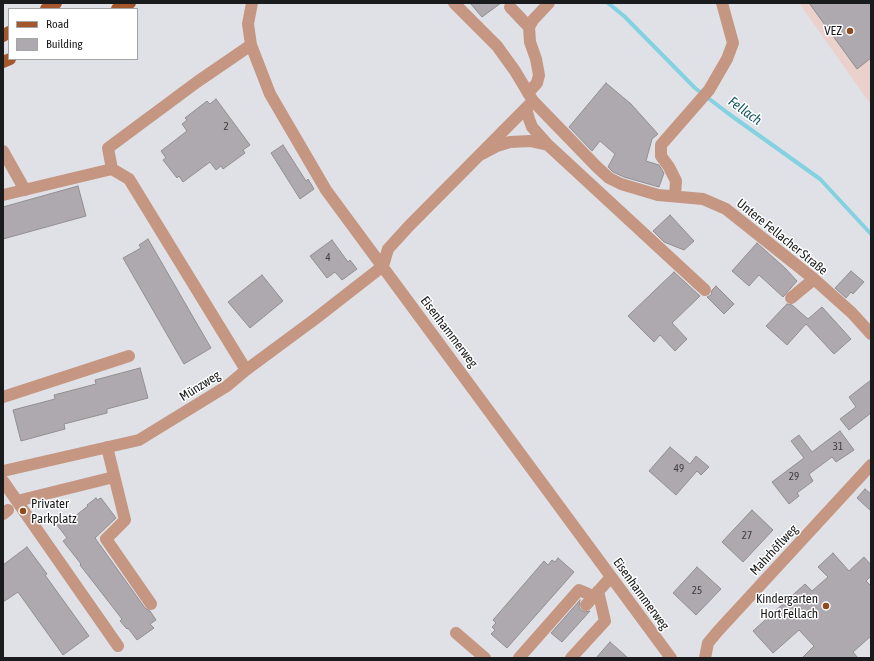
<!DOCTYPE html>
<meta charset="utf-8">
<style>
body{margin:0}
#map{position:relative;width:874px;height:661px;overflow:hidden;background:#dfe1e7;font-family:"Asap Condensed",sans-serif}
canvas{display:block}
.frame{position:absolute;inset:0;border:4px solid #1a1b1c;pointer-events:none}
.legend{position:absolute;left:8px;top:8px;width:130px;height:52px;box-sizing:border-box;background:#fff;border:1px solid #a3a4a4;margin:0;padding:5px 7px;list-style:none;font-size:12px;color:#1a1b1c}
.legend li{display:flex;align-items:center;gap:8px;height:20px}
.legend b{width:20px;border:1px solid #a3a4a4}
</style>
<div id="map">
<canvas width="874" height="661"></canvas>
<div class="frame"></div>
<ul class="legend">
<li><b style="height:5px;background:#a6562d"></b>Road</li>
<li><b style="height:11px;background:#ada9ae"></b>Building</li>
</ul>
</div>
<script>
const ctx = document.querySelector('canvas').getContext('2d');
ctx.lineJoin = 'round';
function fillPath(path, color) { ctx.fillStyle = color; ctx.fill(path, 'evenodd'); }
const poly = rows => new Path2D(rows.map(r => 'M' + r).join(''));
function stroke(path, color, width, dash) { ctx.strokeStyle = color; ctx.lineWidth = width; ctx.lineCap = dash ? 'butt' : 'round'; ctx.setLineDash(dash || []); ctx.stroke(path); }
function label(font, color, halo, rows, align = 'center') {
  ctx.font = font + ' "Asap Condensed",sans-serif'; ctx.lineWidth = 3; ctx.setLineDash([]); ctx.textBaseline = 'middle'; ctx.strokeStyle = halo; ctx.fillStyle = color; for (const [text, x, y, turn = 0] of rows) {
    ctx.save(); ctx.translate(x, y); ctx.rotate((+turn || 0) * Math.PI / 180); ctx.textAlign = isNaN(turn) ? turn : align; if (halo) ctx.strokeText(text, 0, 0); ctx.fillText(text, 0, 0); ctx.restore();
  }
}
const commercial = poly([
 [799,3,871,3,871,105]
]);
const stream = poly([
 [608,3,624,16,695,88,729,114,820,179,871,234]
]);
const building = poly([
 [470,3,501,3,482,17,470,3],
 [809,3,871,3,871,58,857,69,809,3],
 [606,83,631,104,658,134,652,139,646,161,659,165,664,173,659,187,624,177,613,172,608,167,615,154,600,141,592,151,569,127,606,83],
 [216,99,250,145,243,150,245,153,223,169,221,166,216,170,210,162,183,182,179,176,177,178,163,160,166,158,161,151,187,131,182,124,187,120,185,118,207,101,210,104,216,99],
 [283,145,306,181,308,179,314,189,300,199,271,153,283,145],
 [78,186,86,216,3,239,3,207,78,186],
 [670,215,694,241,684,250,664,242,653,231,670,215],
 [148,239,211,348,184,364,123,258,141,248,139,245,148,239],
 [332,240,348,262,350,260,357,269,342,280,335,272,327,278,310,256,332,240],
 [757,243,785,268,797,281,783,297,759,275,749,286,732,271,757,243],
 [851,271,864,282,853,294,851,292,846,298,835,288,851,271],
 [674,272,700,296,672,323,687,339,675,351,660,335,654,342,628,316,674,272],
 [262,275,283,301,250,328,228,302,262,275],
 [716,286,734,304,724,314,707,297,711,295,712,290,716,286],
 [787,304,792,305,808,319,822,307,851,339,834,354,806,324,787,345,766,326,787,304],
 [140,368,148,398,107,409,107,413,64,424,65,429,21,441,13,410,55,399,54,395,96,384,95,380,140,368],
 [871,380,871,413,849,430,840,419,856,407,849,397,871,380],
 [840,431,854,450,836,462,832,457,809,474,813,481,797,493,799,496,789,504,772,482,804,458,791,441,799,435,812,452,840,431],
 [670,447,690,464,696,456,709,467,701,475,697,471,676,495,649,471,670,447],
 [865,489,871,494,871,511,857,498,865,489],
 [96,498,97,500,101,498,116,518,95,538,145,608,150,611,156,620,150,624,154,628,137,640,128,628,127,629,120,621,122,619,80,565,81,564,63,541,67,538,57,525,68,517,70,520,88,506,87,505,96,498],
 [752,510,773,530,743,562,722,542,752,510],
 [27,547,47,574,45,575,89,636,63,655,18,592,3,602,3,565,27,547],
 [833,553,849,571,864,557,871,565,871,576,866,581,871,586,871,636,853,652,858,658,802,658,814,646,799,630,773,653,753,631,805,584,812,591,828,577,818,567,833,553],
 [558,558,574,572,507,648,491,634,495,630,492,627,496,623,493,620,544,561,548,565,552,560,555,562,558,558],
 [697,567,721,589,696,615,673,593,697,567],
 [580,600,579,607,581,610,585,612,590,611,562,642,551,633,580,600],
 [610,642,628,658,596,658,610,642]
]);
const minor = poly([
 [252,3,248,24,251,45,270,94,326,190,671,658],
 [454,3,497,46,515,71,533,101,597,167,609,178,621,184,658,195,703,199,726,209,814,279,852,313,871,334],
 [510,7,529,27],
 [528,93,537,83,539,75,536,59,530,42,529,27,533,20,549,3],
 [526,108,529,119,532,127,548,145],
 [3,151,25,190],
 [482,154,497,146,510,142,530,141,548,145,705,290],
 [3,195,112,169],
 [675,196,676,181,669,167,661,156,661,145,709,90,727,59,733,43,722,3],
 [383,266,388,249,409,226,533,101],
 [791,298,814,279],
 [246,370,129,179,112,169,108,148,197,82,251,45],
 [3,397,129,356],
 [107,447,125,520,106,539,151,604],
 [3,471,139,440,227,386,246,370,315,319,383,266],
 [3,481,118,646],
 [17,501,114,477],
 [3,514,8,510],
 [586,605,611,577],
 [456,633,485,658],
 [519,658,579,590,593,596],
 [571,658,605,621,598,591],
 [705,658,708,643,718,631,871,465]
]);
const major = poly([
 [46,9,56,3],
 [117,9,130,3],
 [3,36,9,32],
 [3,62,10,59]
]);
const markers = [
 [850,31,4,"#8e4b1c"],
 [23,511,4,"#8e4b1c"],
 [826,606,4,"#8e4b1c"]
];
const numberNames = [
 ["2",226,127],
 ["4",328,258],
 ["31",838,447],
 ["49",679,469],
 ["29",794,477],
 ["27",747,536],
 ["25",697,591]
];
const poiNames = [
 ["VEZ",842,31],
 ["Privater",31,504,"left"],
 ["Parkplatz",31,519,"left"],
 ["Kindergarten",818,599],
 ["Hort Fellach",818,614]
];
const streetNames = [
 ["Untere Fellacher Straße",782,237,39],
 ["Eisenhammerweg",449,332,53],
 ["Münzweg",200,386,-32],
 ["Mahrhöflweg",774,550,-47],
 ["Eisenhammerweg",641,594,54]
];
const waterNames = [
 ["Fellach",745,111,36]
];
fillPath(commercial, '#ebd1cb');
stroke(stream, '#84d1e2', 4);
fillPath(building, '#ada9ae');
stroke(building, '#928e92', 1);
stroke(minor, '#c59783', 12);
stroke(major, '#a6562d', 12);
for (const [x, y, r, color] of markers) { const dot = new Path2D(); dot.arc(x, y, r, 0, 2 * Math.PI); ctx.fillStyle = color; ctx.fill(dot); stroke(dot, '#fff', 1.5); }
label('11px', '#3f3e40', null, numberNames);
label('13px', '#1a1b1c', '#fff', poiNames, 'right');
label('13px', '#1a1b1c', '#fff', streetNames);
label('italic 14px', '#175864', '#fff', waterNames);
</script>
